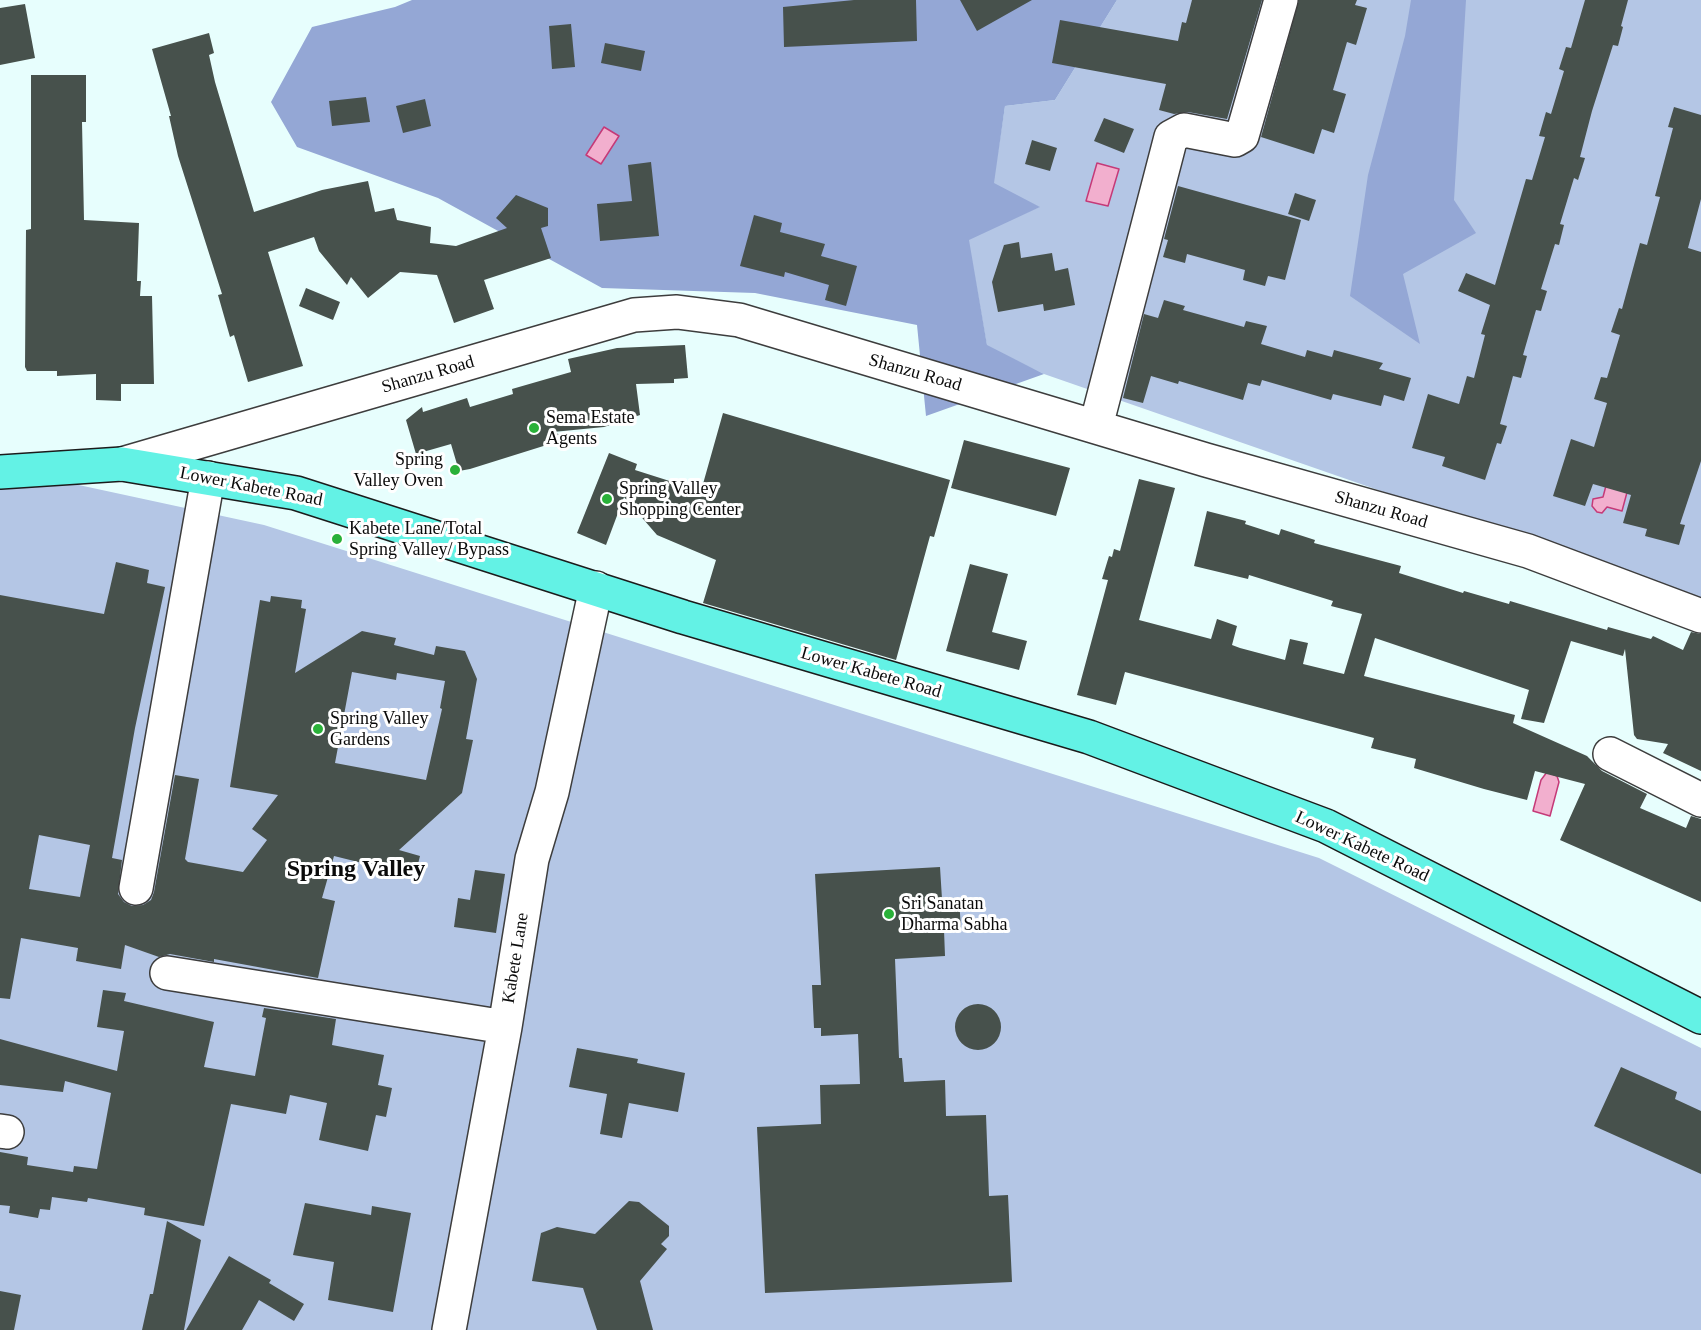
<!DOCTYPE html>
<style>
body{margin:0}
canvas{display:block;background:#e7fefd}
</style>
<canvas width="1701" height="1330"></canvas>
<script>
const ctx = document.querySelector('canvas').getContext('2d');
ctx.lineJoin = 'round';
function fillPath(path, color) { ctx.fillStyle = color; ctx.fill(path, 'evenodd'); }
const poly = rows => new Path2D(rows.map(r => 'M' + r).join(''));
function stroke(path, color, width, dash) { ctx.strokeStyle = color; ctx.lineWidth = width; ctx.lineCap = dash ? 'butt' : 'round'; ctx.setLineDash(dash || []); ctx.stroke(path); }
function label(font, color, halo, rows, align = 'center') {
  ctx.font = font + ' "Times New Roman",serif'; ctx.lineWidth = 6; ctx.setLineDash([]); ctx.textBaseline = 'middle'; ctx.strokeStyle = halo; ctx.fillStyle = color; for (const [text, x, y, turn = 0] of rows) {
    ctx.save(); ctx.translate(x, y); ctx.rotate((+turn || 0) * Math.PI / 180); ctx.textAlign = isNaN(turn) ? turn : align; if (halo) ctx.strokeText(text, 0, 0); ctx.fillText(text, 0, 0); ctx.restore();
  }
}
const green = poly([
 [1117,0,1701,0,1701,607,1499,532,1044,374,987,346,968,239,1039,207,993,184,1005,106,1055,100],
 [0,468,264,525,1319,858,1701,1048,1701,1330,0,1330]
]);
const forest = poly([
 [412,0,1117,0,1055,100,1005,106,994,183,1040,207,969,240,987,345,1044,374,926,416,917,325,755,293,602,288,438,198,297,147,271,102,312,27,395,7],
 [1411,0,1466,0,1454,200,1476,233,1403,274,1420,344,1350,296,1368,175,1405,36]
]);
const water = poly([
 [604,127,619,136,601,164,586,155,604,127],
 [1097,163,1119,169,1108,206,1086,201,1097,163],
 [1612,463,1633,470,1622,511,1607,507,1602,513,1597,512,1592,506,1593,499,1603,497,1612,463],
 [1547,772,1557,776,1559,782,1550,816,1533,811,1541,780,1547,772]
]);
const building = poly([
 [854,0,916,0,917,41,784,47,783,7],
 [960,0,1032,0,977,31],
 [1192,0,1262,0,1227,119,1188,112,1174,114,1159,110,1166,84,1052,63,1060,20,1178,41,1182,22,1186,23],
 [1299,0,1357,0,1355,5,1367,8,1356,45,1347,42,1333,90,1346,94,1334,133,1322,129,1314,154,1261,137],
 [1585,0,1628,0,1621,26,1623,27,1618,46,1613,45,1592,111,1580,157,1585,158,1578,180,1574,178,1560,224,1564,225,1559,245,1555,244,1541,289,1547,291,1541,311,1536,310,1523,355,1527,356,1521,378,1513,376,1500,424,1507,426,1501,444,1497,443,1485,480,1442,466,1445,457,1412,448,1428,394,1459,404,1467,376,1474,378,1485,335,1481,334,1490,305,1458,291,1466,273,1495,285,1526,179,1532,180,1545,137,1539,136,1546,112,1551,114,1564,71,1559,69,1566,47,1571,48],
 [25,4,35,58,0,65,0,8],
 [571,24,575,67,552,69,549,26],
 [209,33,214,53,209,55,215,82,254,212,322,190,368,181,375,212,394,208,397,220,431,227,430,243,456,246,507,228,496,218,516,195,548,208,548,226,541,228,551,258,484,280,494,309,454,323,437,275,400,272,368,298,351,277,347,285,319,251,314,237,268,252,303,366,248,382,234,335,230,337,218,295,222,294,178,156,169,116,171,116,152,49],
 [605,43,645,51,641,71,601,63],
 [31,75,86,75,86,122,82,122,84,220,139,223,137,281,141,281,140,296,152,296,154,384,121,384,121,401,96,400,96,374,57,376,57,371,27,371,25,367,26,230,31,229],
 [366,97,370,122,332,126,329,101],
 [425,99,431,126,403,133,396,106],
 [1674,107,1701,115,1701,199,1688,248,1701,252,1701,461,1680,524,1685,525,1679,545,1645,536,1647,529,1623,523,1631,495,1593,484,1585,506,1553,496,1571,439,1594,447,1607,403,1594,399,1601,377,1607,378,1620,335,1611,332,1619,308,1622,309,1640,243,1647,245,1660,197,1655,196,1673,128,1668,127],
 [1104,118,1134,129,1124,153,1094,141],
 [1032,140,1057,148,1050,171,1025,164],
 [651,162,659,236,600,241,597,204,632,201,628,165],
 [1178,186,1301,220,1285,280,1268,276,1265,286,1243,280,1245,270,1187,254,1185,263,1163,257,1168,240,1164,239],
 [1295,193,1316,200,1309,221,1288,214],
 [754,215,782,223,780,232,825,244,821,256,857,266,846,306,825,300,829,285,785,272,784,277,740,266],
 [1019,242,1021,258,1052,253,1055,271,1068,268,1075,305,1044,311,1043,304,998,312,992,282,1004,245],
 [306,288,340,302,333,320,299,306],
 [1164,300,1185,306,1183,310,1244,327,1246,321,1267,326,1261,344,1305,357,1307,350,1332,357,1334,350,1383,363,1379,369,1411,378,1404,401,1384,395,1381,406,1333,394,1331,400,1262,380,1260,386,1248,383,1243,400,1179,381,1178,384,1151,376,1143,403,1123,398,1144,314,1158,318],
 [685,345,688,378,674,379,674,383,636,384,640,415,604,427,553,432,569,438,470,469,459,471,451,444,416,454,406,420,422,407,423,412,467,398,470,407,513,394,512,389,571,372,568,359,617,348],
 [723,413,950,480,934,537,930,536,896,660,703,603,716,560,657,535,624,497,606,545,577,533,609,453,637,464,635,470,701,491],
 [964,440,1070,468,1056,516,951,488],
 [1139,479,1175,488,1139,620,1211,639,1217,619,1237,626,1232,645,1240,648,1285,660,1290,639,1308,643,1303,664,1344,674,1362,614,1331,606,1333,601,1249,575,1248,579,1194,566,1207,511,1246,521,1245,524,1279,535,1281,529,1315,540,1314,543,1401,566,1399,573,1463,593,1464,591,1509,604,1510,601,1607,630,1608,627,1651,639,1653,636,1683,650,1691,632,1701,634,1701,771,1663,753,1668,744,1637,739,1634,735,1625,649,1623,656,1571,641,1544,723,1521,719,1529,690,1375,638,1364,676,1515,715,1513,723,1587,756,1602,771,1647,794,1640,808,1686,828,1691,816,1701,819,1701,902,1560,840,1585,784,1535,771,1527,800,1484,789,1414,768,1416,759,1371,748,1374,738,1125,672,1116,705,1077,695,1108,580,1102,579,1109,556,1112,557,1114,549,1120,551],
 [116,562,149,570,147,583,165,587,135,728,112,858,122,860,118,894,124,902,132,906,143,905,151,900,154,892,175,775,199,779,185,859,188,862,243,872,267,840,252,829,278,795,230,787,260,600,270,602,271,596,302,600,301,608,306,609,295,673,362,631,396,638,394,645,434,655,436,646,465,651,477,679,466,739,473,740,462,793,399,850,420,856,415,876,334,856,322,898,335,901,318,978,214,959,214,962,170,954,159,957,125,945,121,969,76,961,78,948,21,938,10,999,0,998,0,595,104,614],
 [352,672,396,680,397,673,445,681,440,708,442,709,426,780,335,763],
 [39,835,90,845,80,897,29,889],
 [970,564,1008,574,992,632,1027,641,1019,670,946,651],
 [940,867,942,899,959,898,961,929,944,930,945,956,895,959,899,1058,902,1058,904,1082,945,1080,946,1116,986,1115,989,1196,1008,1195,1012,1282,765,1293,757,1127,821,1124,820,1085,860,1084,858,1034,821,1036,821,1028,814,1028,812,985,821,985,815,874],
 [475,870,505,874,496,933,454,927,458,898,470,900],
 [103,990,126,993,124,1001,214,1022,204,1067,255,1076,266,1018,262,1017,264,1008,336,1019,332,1045,384,1055,378,1085,392,1088,386,1117,376,1115,368,1151,319,1140,327,1103,290,1095,286,1114,231,1104,204,1226,144,1215,145,1208,88,1198,87,1202,52,1197,50,1210,40,1209,38,1218,9,1213,10,1206,0,1205,0,1152,28,1157,27,1165,73,1172,74,1166,97,1169,111,1093,65,1081,63,1092,0,1085,0,1039,117,1071,124,1031,97,1027],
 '955 1027a23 23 0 1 1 46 0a23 23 0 1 1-46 0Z',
 [577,1048,638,1059,637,1063,685,1073,678,1112,629,1103,622,1138,600,1134,607,1094,569,1087],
 [1621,1067,1677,1092,1675,1099,1701,1111,1701,1174,1594,1126],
 [629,1201,639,1202,669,1226,669,1236,661,1244,667,1249,640,1281,653,1330,597,1330,583,1288,532,1281,541,1233,557,1227,595,1234],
 [305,1203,371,1215,372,1206,411,1213,393,1312,328,1300,334,1262,293,1255],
 [167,1221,201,1240,184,1330,142,1330,150,1294,153,1294],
 [229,1256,271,1280,269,1283,304,1304,294,1321,259,1300,242,1330,186,1330],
 [0,1291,21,1295,14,1330,0,1330]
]);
const minor = poly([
 [1096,426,1171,137,1184,130,1235,140,1242,136,1281,0],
 [122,464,634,315,677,312,739,320,1206,460,1528,551,1701,616],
 [1610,754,1701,800],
 [136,888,208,478],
 [167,973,505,1027],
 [0,1131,7,1132],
 [449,1330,505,1027,532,859,552,792,596,588]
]);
const major = poly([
 [0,472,122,464,296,493,683,617,1089,737,1326,826,1701,1017]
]);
const markers = [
 [534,428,6,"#2ab139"],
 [455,470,6,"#2ab139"],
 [607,499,6,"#2ab139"],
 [337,539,6,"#2ab139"],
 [318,729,6,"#2ab139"],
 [889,914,6,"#2ab139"]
];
const streetNames = [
 ["Shanzu Road",915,373,16],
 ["Shanzu Road",428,375,-16],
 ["Lower Kabete Road",251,487,11],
 ["Shanzu Road",1381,510,16],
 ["Lower Kabete Road",871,673,16],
 ["Lower Kabete Road",1362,847,25],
 ["Kabete Lane",516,958,-81]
];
const poiNames = [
 ["Sema Estate",546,418],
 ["Agents",546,439],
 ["Spring",443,460,"right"],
 ["Valley Oven",443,481,"right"],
 ["Spring Valley",619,489],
 ["Shopping Center",619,510],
 ["Kabete Lane/Total",349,529],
 ["Spring Valley/ Bypass",349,550],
 ["Spring Valley",330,719],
 ["Gardens",330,740],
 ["Sri Sanatan",901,904],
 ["Dharma Sabha",901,925]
];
const districtNames = [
 ["Spring Valley",356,870]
];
fillPath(green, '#b4c6e5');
fillPath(forest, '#94a7d5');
fillPath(water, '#f2afce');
stroke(water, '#c53a78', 1.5);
fillPath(building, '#47514c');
stroke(minor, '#3d3d3d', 36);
stroke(major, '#1b1b1b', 36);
stroke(minor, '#fff', 33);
stroke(major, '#63f2e5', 33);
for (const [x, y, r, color] of markers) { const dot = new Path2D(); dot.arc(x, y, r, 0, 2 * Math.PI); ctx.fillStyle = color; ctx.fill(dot); stroke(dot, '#fff', 2); }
label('18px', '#0a0a0a', '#fff', streetNames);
label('18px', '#0a0a0a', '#fff', poiNames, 'left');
label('bold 24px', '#0a0a0a', '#fff', districtNames);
</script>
